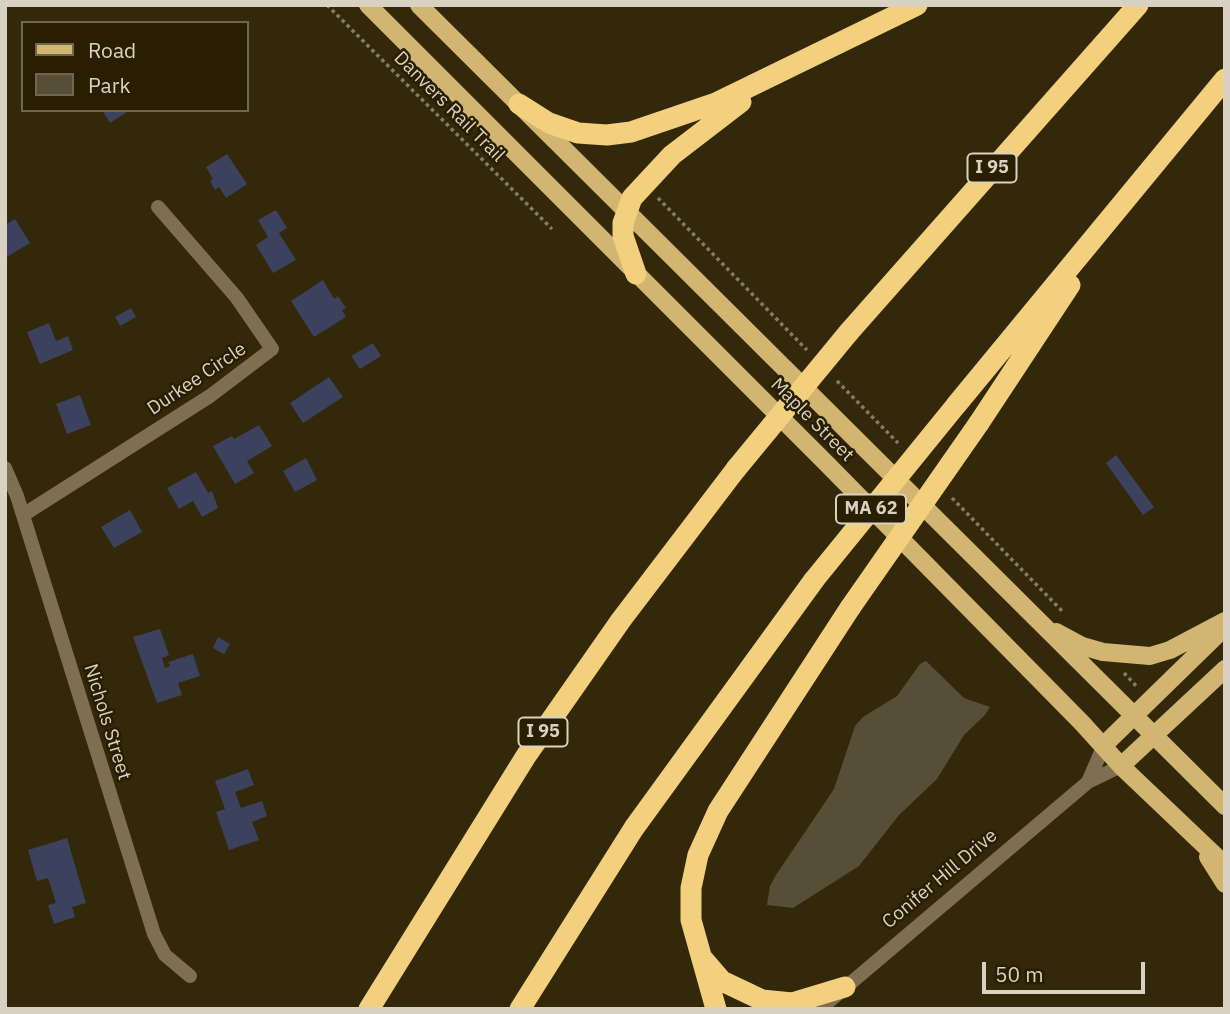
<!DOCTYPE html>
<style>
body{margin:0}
#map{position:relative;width:1230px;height:1014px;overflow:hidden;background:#33280a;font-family:"IBM Plex Sans",sans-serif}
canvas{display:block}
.frame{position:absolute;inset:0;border:7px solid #d9d2c2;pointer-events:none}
.legend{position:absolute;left:21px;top:21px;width:228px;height:91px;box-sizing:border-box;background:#291e01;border:2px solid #6f664e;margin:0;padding:9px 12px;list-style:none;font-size:21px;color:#d9d2c2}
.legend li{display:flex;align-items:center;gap:14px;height:35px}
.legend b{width:35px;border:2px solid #6f664e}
.scale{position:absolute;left:982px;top:962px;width:163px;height:32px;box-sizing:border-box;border:4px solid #d9d2c2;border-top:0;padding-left:9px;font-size:21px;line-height:24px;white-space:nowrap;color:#d9d2c2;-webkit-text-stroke:5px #291e01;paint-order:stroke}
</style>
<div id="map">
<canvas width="1230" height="1014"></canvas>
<div class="frame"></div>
<ul class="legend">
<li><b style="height:9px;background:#d1b571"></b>Road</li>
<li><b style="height:19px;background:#574e37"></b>Park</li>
</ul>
<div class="scale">50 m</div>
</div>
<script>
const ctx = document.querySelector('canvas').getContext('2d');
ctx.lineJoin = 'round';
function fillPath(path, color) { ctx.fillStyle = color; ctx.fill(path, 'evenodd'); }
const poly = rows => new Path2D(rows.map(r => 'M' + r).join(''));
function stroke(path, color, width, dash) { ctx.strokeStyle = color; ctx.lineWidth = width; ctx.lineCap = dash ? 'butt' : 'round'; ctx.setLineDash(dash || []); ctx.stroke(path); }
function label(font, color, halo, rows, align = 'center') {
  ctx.font = font + ' "IBM Plex Sans",sans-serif'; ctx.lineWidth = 5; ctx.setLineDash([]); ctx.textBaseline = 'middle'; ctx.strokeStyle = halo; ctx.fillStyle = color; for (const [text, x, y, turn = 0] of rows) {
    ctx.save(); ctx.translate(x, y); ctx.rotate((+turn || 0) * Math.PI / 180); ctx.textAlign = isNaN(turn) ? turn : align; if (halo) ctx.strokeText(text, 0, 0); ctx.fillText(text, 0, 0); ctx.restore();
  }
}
const green = poly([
 [926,661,964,698,990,707,985,715,964,735,937,779,899,815,859,866,793,908,767,905,770,886,776,875,834,789,855,726,863,717,897,696,920,664]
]);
const building = poly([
 [102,110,130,110,110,123],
 [227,154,247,184,226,198,219,187,215,190,210,181,213,179,206,167],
 [276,210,287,228,279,233,296,260,273,273,256,245,268,237,258,220],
 [15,219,30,243,5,258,5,225],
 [323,280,334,299,338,296,346,308,342,310,346,317,314,337,291,301],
 [131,308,136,317,120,326,115,317],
 [49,323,56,341,68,336,73,350,40,364,27,332],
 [373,343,381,356,360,369,351,356],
 [329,377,343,397,303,423,290,403],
 [80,395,91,425,67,434,56,404],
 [259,425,272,446,247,461,254,473,235,484,213,446,232,436,234,439],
 [1116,455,1154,507,1143,515,1106,463],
 [306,458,317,480,295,492,283,471],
 [196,472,208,493,212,491,218,508,202,517,193,501,179,509,167,488],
 [130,510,142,532,114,548,101,527],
 [160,629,169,655,162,658,165,668,170,666,168,662,193,654,200,676,178,683,182,695,157,703,133,637],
 [218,637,230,644,224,654,213,648],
 [248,769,254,785,235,792,241,808,262,801,267,816,252,822,259,840,229,850,216,812,225,809,215,781],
 [67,838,86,903,72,907,75,917,54,924,48,905,56,903,48,878,37,881,28,850]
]);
const path = poly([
 [327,5,552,229],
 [658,198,807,350],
 [837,381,898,443],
 [952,498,1064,613],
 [1124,673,1138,688]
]);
const minor = poly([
 [5,468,17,496,154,934,165,955,190,976],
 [23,515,210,396,272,349,237,298,158,207]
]);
const tertiary = poly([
 [1088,782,1104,745],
 [820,1009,1088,782,1121,766]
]);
const primary = poly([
 [368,5,829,466,1082,723,1121,766,1225,865],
 [419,5,1225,806],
 [1056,632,1082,646,1103,652,1150,656,1170,650,1225,621],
 [1104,745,1224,628],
 [1121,766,1225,669],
 [1208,857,1225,884]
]);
const motorway = poly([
 [519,104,549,123,578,133,607,135,631,132,716,103,917,5],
 [636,274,623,236,623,223,632,198,672,155,741,102],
 [849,332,1138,5],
 [957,404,1225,79],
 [979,423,1070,285],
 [703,959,722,981,762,1000,792,1003,845,987],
 [369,1009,526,756,621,620,736,469],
 [520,1009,634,828,814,580],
 [716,1009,691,920,691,888,698,855,718,811,850,608]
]);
const motorwayBridge = poly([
 [736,469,849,332],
 [814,580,957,404],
 [850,608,979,423]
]);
const shields = [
 [992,168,49],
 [871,509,70],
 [543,732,49]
];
const shieldNames = [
 ["I 95",992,168],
 ["MA 62",871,509],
 ["I 95",543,732]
];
const streetNames = [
 ["Danvers Rail Trail",449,107,45],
 ["Durkee Circle",197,379,-34],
 ["Maple Street",812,420,45],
 ["Nichols Street",107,722,73],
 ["Conifer Hill Drive",940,879,-40]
];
fillPath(green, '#574e37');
fillPath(building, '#3c425d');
stroke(path, '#857c65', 3.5, [3.5, 3.5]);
stroke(minor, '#7d6f50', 14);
stroke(tertiary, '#7d6f50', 14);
stroke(primary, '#d1b571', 18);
stroke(motorway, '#f2d07e', 21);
stroke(motorwayBridge, '#f2d07e', 21);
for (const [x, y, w] of shields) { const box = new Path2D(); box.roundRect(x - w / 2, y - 14.5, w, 29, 5); ctx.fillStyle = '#291e01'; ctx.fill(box); stroke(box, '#d9d2c2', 2); }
label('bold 18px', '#d9d2c2', null, shieldNames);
label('19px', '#d9d2c2', '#291e01', streetNames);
</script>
